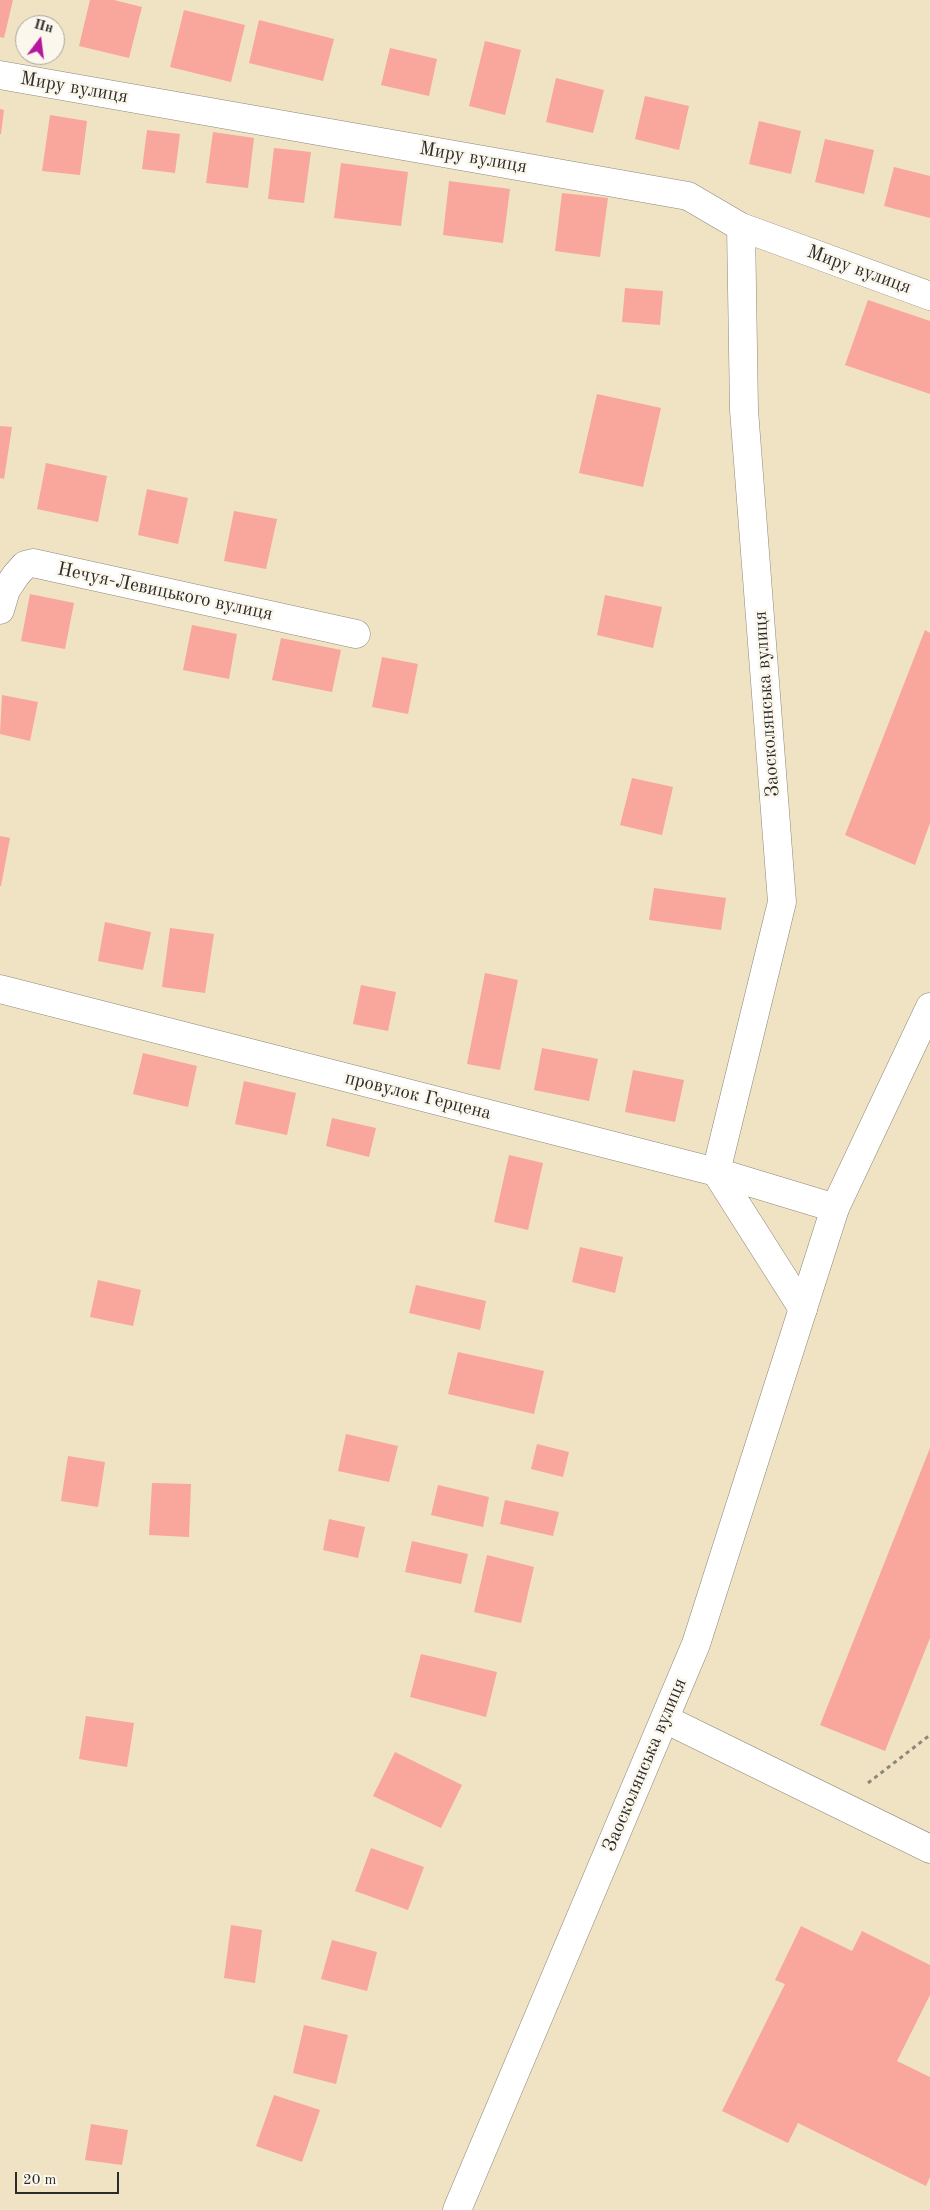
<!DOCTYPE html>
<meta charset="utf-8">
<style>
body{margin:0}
#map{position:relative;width:930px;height:2210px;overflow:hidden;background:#efe3c4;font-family:"Old Standard TT",serif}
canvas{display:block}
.north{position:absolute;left:15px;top:15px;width:50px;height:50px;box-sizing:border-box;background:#fbf7ec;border:1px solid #a8a59f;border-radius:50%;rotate:15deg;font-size:14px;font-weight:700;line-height:20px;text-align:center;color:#2b2b2b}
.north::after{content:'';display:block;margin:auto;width:18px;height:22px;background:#b5179e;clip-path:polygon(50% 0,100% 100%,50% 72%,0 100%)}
.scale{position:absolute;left:15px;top:2172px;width:104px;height:22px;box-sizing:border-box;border:2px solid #2b2b2b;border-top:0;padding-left:6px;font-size:15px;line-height:18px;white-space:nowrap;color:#2b2b2b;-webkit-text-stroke:4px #fbf7ec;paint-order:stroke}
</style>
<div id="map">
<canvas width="930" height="2210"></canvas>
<div class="north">Пн</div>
<div class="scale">20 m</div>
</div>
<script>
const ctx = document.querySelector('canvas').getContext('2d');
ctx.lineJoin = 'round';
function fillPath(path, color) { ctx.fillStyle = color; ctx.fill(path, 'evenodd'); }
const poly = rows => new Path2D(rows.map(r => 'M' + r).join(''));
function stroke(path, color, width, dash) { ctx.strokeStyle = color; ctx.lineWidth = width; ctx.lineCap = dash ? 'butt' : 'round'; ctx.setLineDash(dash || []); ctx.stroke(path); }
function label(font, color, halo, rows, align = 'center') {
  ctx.font = font + ' "Old Standard TT",serif'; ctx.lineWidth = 5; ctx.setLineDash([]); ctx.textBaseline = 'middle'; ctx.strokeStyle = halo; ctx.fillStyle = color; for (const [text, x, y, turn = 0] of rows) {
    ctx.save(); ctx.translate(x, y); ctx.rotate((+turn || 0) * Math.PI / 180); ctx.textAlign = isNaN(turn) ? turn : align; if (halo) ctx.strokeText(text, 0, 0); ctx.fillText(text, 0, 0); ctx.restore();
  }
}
const building = poly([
 [0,0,13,0,4,38,0,37],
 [90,0,114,0,142,7,129,58,79,46],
 [184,10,245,25,231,82,170,67],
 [259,20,334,39,323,81,249,63],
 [485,41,521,50,505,115,469,106],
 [390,48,437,59,429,96,381,85],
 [556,78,604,90,593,133,546,122],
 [645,96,689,106,679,150,635,139],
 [0,109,4,110,1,134,0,134],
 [50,115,87,121,80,175,42,171],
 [759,121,801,131,791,174,749,164],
 [147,130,180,134,175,173,142,169],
 [213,132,254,138,248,188,206,183],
 [825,139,874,150,864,194,815,182],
 [274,148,311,152,304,203,268,199],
 [341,163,408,172,401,226,334,218],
 [894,167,930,176,930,218,884,206],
 [449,181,510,189,503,243,443,235],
 [562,193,608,198,600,257,555,251],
 [625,288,663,291,660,325,622,322],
 [868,300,930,321,930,394,845,365],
 [597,394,661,408,643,487,579,473],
 [0,426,12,427,4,479,0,478],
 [46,463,107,476,98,522,37,509],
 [147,489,188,498,178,544,138,535],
 [234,511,277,519,266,569,224,561],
 [30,594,74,603,65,649,21,641],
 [605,595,662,607,653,648,597,635],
 [192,625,237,634,229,679,183,670],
 [925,630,930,633,930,823,915,865,845,835],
 [281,638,341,650,332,692,272,680],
 [382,657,418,664,408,714,372,707],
 [2,695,38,702,30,741,0,734],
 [632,778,673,787,662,835,620,825],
 [0,836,10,838,1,886,0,886],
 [654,888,726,898,721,930,649,920],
 [105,922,151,932,143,970,98,961],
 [170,928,214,934,205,993,162,987],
 [485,973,518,980,500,1070,467,1064],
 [361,985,396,992,388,1031,353,1024],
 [542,1048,598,1059,589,1101,534,1090],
 [143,1053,197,1066,188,1107,133,1094],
 [633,1070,684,1080,675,1122,625,1112],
 [244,1081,296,1093,287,1135,235,1124],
 [332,1118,376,1128,369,1157,326,1146],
 [509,1155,543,1163,528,1230,494,1222],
 [580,1247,623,1257,615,1293,572,1282],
 [98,1280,141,1290,133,1326,90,1317],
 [416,1285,486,1301,480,1330,409,1313],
 [458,1352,544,1371,534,1414,448,1394],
 [346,1434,398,1446,389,1482,338,1471],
 [537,1444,569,1452,563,1477,531,1469],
 [930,1448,930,1638,885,1751,820,1725],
 [68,1456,105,1462,98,1507,61,1501],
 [152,1483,191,1484,189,1537,149,1535],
 [438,1485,489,1497,483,1527,431,1515],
 [505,1500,559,1512,553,1536,500,1524],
 [329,1519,365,1527,358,1558,323,1550],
 [412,1541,468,1554,461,1584,405,1572],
 [487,1555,534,1567,521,1623,474,1612],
 [421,1654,497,1672,486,1717,410,1697],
 [86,1716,134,1723,127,1767,79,1759],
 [395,1752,462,1785,441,1828,373,1796],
 [371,1848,424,1867,408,1910,355,1891],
 [231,1925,262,1930,255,1983,224,1978],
 [801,1926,852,1951,862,1931,930,1965,930,1995,897,2061,930,2077,930,2177,926,2186,798,2123,788,2143,722,2111,785,1984,775,1980],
 [332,1940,377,1952,367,1991,321,1979],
 [304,2025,348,2035,336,2084,293,2073],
 [274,2095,320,2110,302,2162,256,2146],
 [91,2124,128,2130,122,2165,85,2160]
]);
const path = poly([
 [868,1783,930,1735]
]);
const minor = poly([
 [0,75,688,196,741,227,930,296],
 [741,227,744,410,782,902,716,1172,803,1309],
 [0,610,6,590,16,575,25,565,33,563,356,634],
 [0,989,716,1172,835,1208],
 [665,1719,930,1849]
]);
const tertiary = poly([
 [457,2210,696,1644,835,1208,930,1007]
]);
const streetNames = [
 ["Миру вулиця",74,88,10],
 ["Миру вулиця",473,158,10],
 ["Миру вулиця",859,270,20],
 ["Нечуя-Левицького вулиця",165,592,12],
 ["Заосколянська вулиця",767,704,-94],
 ["провулок Герцена",418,1096,14],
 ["Заосколянська вулиця",645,1765,-67]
];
fillPath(building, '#f9a69c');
stroke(minor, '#8d8778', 29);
stroke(tertiary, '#8d8778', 29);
stroke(path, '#8d8778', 3, [4, 4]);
stroke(minor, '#fff', 28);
stroke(tertiary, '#fff', 28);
label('19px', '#2b2b2b', '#fbf7ec', streetNames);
</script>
